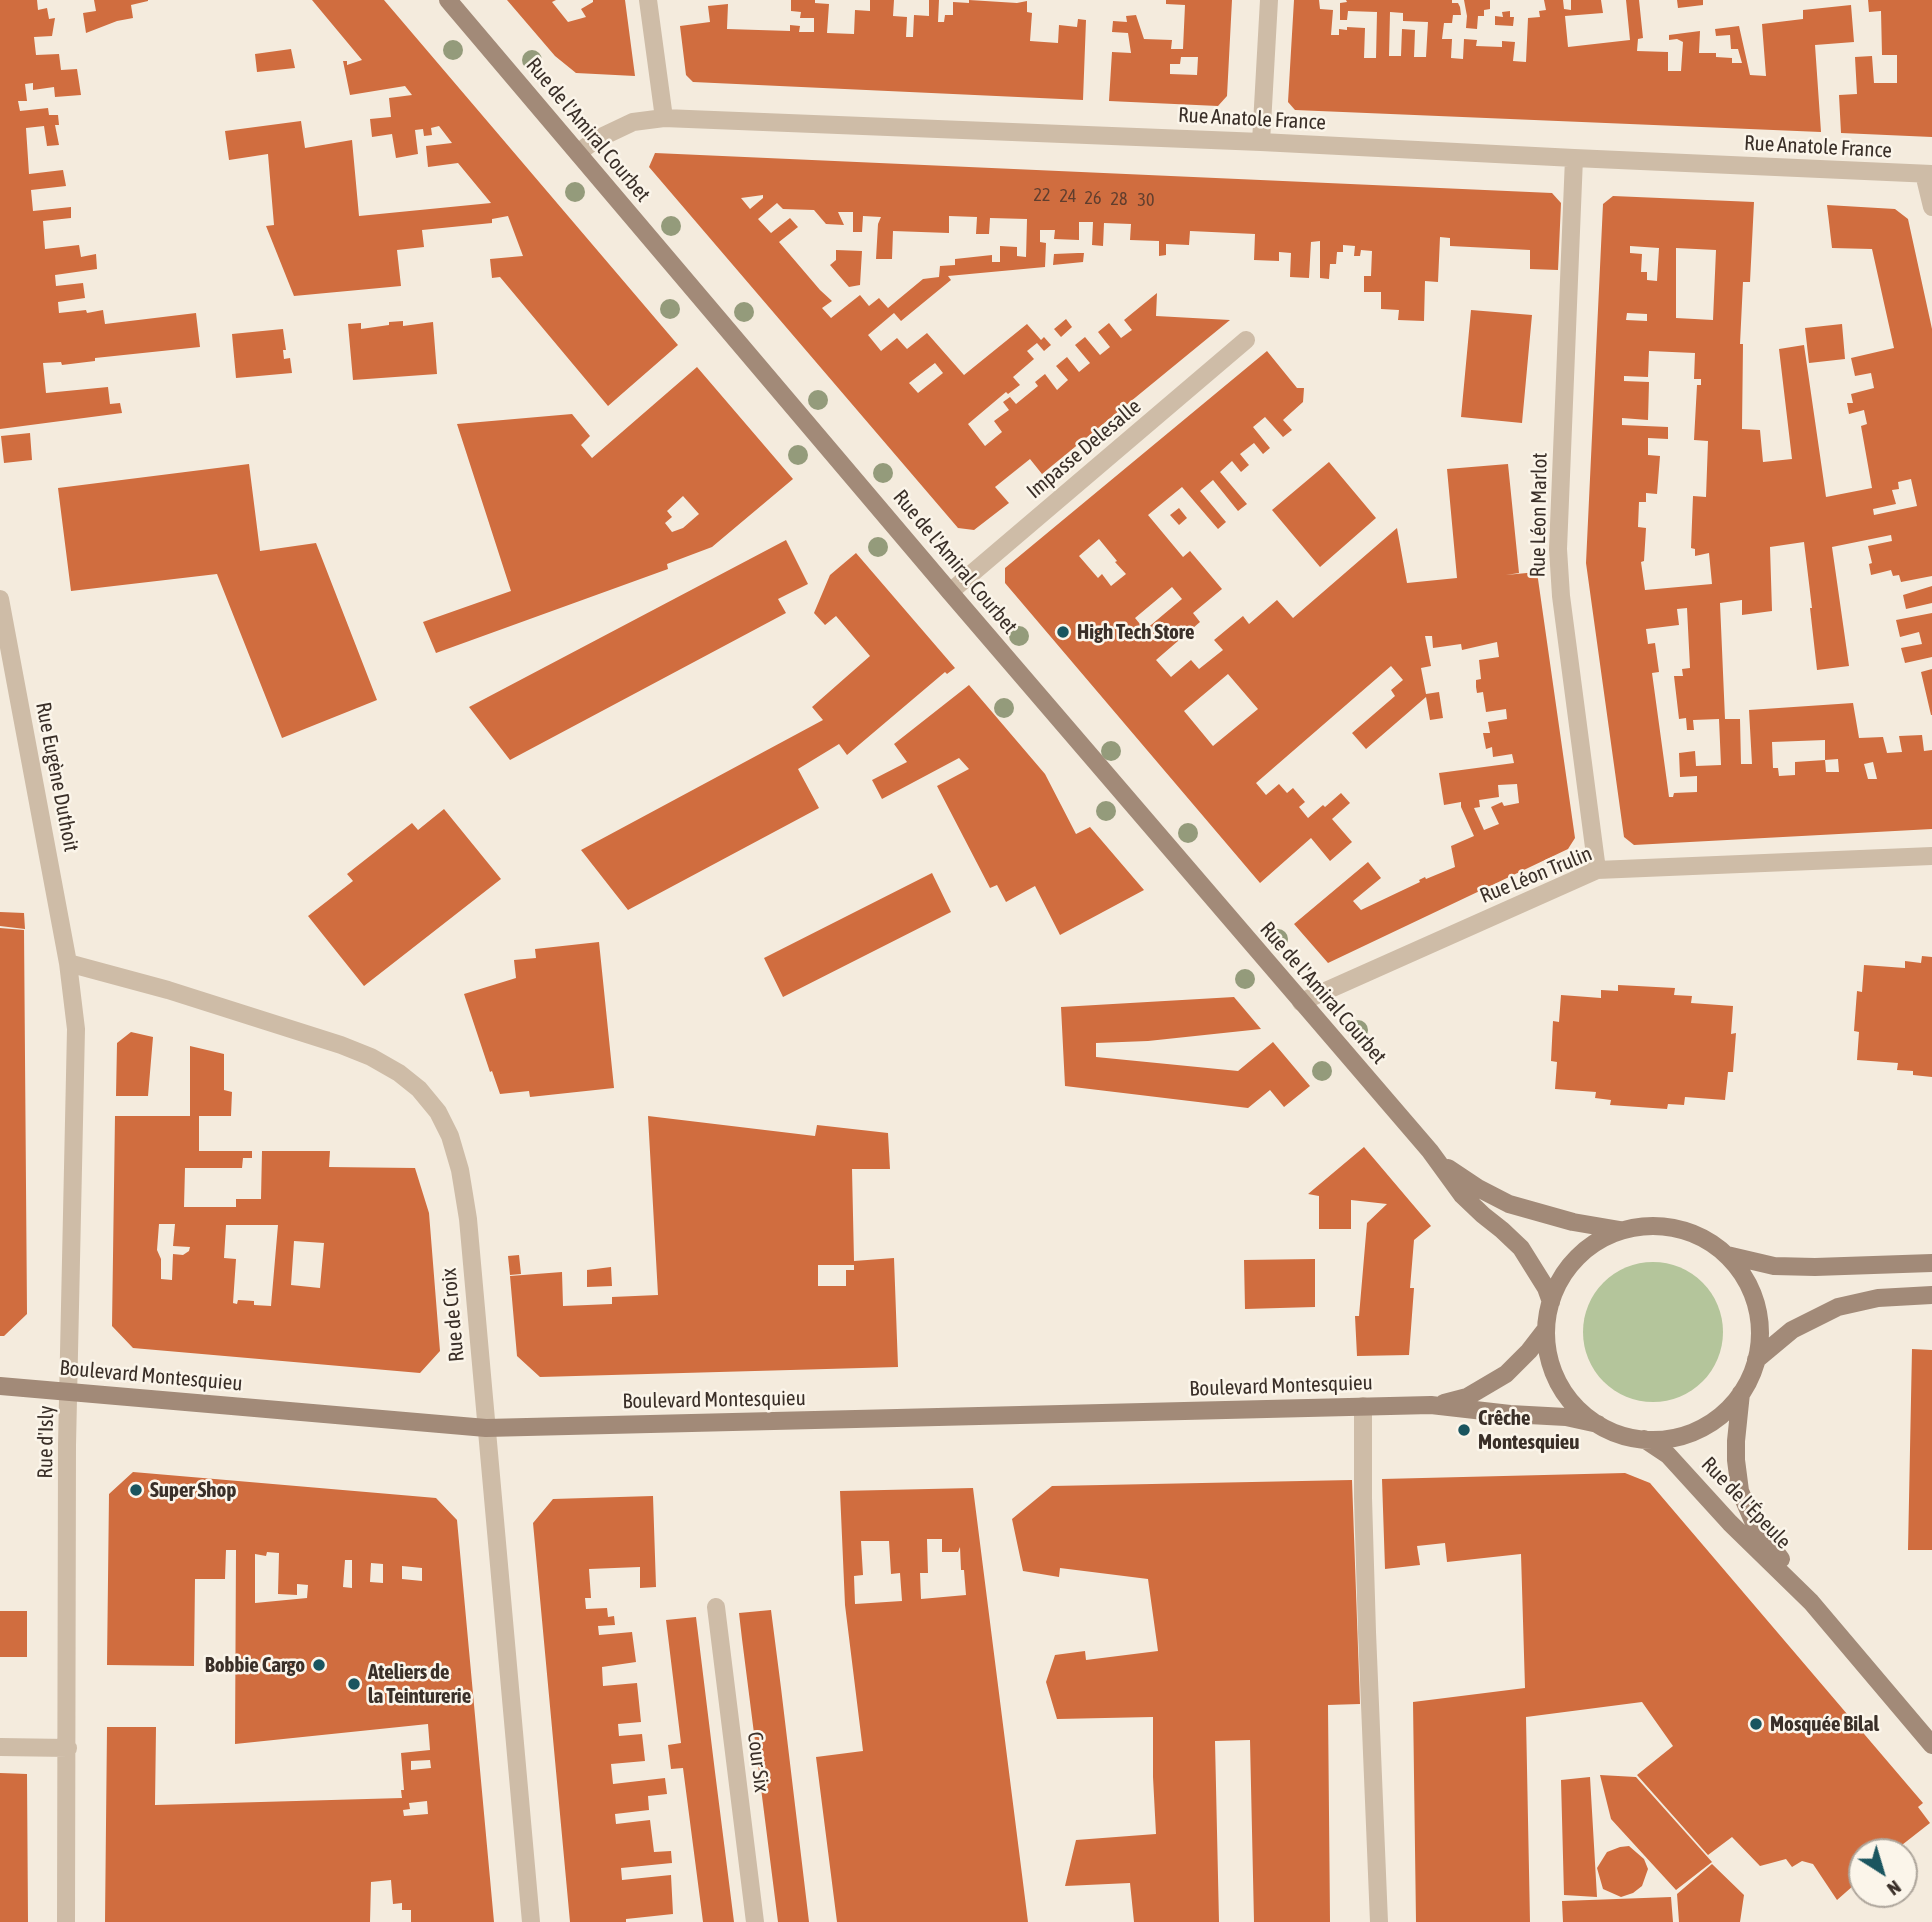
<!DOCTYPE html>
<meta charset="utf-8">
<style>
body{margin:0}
#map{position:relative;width:1932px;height:1922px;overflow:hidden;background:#f4ebdd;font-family:"Asap Condensed",sans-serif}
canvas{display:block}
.north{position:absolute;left:1848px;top:1838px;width:70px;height:70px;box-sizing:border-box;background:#fbf5ea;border:2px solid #aea69c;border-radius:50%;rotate:143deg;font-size:19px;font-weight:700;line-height:28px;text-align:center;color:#3a2f28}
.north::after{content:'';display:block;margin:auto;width:24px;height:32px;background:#1a555f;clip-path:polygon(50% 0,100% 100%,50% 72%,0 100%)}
</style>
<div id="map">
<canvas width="1932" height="1922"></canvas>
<div class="north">N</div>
</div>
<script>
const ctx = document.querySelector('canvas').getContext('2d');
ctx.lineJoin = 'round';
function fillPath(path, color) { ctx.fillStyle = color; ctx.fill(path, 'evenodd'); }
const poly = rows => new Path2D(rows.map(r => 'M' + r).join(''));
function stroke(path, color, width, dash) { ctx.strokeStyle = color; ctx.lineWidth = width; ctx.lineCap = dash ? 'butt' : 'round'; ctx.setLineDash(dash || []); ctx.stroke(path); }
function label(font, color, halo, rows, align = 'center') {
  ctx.font = font + ' "Asap Condensed",sans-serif'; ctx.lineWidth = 5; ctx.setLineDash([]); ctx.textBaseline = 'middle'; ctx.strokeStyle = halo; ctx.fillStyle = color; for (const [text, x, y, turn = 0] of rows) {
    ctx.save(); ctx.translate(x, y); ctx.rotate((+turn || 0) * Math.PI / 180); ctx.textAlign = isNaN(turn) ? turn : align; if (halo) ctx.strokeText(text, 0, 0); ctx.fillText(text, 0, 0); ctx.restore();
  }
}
const green = poly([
 '1583 1332a70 70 0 1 1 140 0a70 70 0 1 1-140 0Z'
]);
const building = poly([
 [0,0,37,0,38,10,47,8,49,19,55,18,52,36,34,37,36,55,59,54,61,70,77,69,81,95,55,97,54,87,33,90,33,83,25,84,27,101,18,101,20,111,48,108,49,115,58,115,59,125,55,125,59,145,47,146,44,126,26,128,29,174,63,170,66,186,31,190,33,211,71,207,71,218,43,221,45,249,79,245,81,257,96,254,97,269,55,275,56,286,83,283,85,298,58,302,59,313,86,310,87,313,103,310,105,324,196,313,200,347,95,358,95,361,62,365,61,362,43,363,46,393,108,387,110,404,120,403,122,413,0,429],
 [94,0,148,0,148,1,131,5,133,18,117,21,86,33,83,13,96,11],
 [312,0,384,0,678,345,608,406,500,277,492,278,490,259,523,256,508,216,492,219,492,223,422,230,424,247,397,250,401,286,294,296,266,226,274,225,268,154,229,160,225,131,301,121,305,148,352,140,359,216,491,203,458,163,428,167,426,146,452,143,439,126,431,128,432,135,424,136,423,129,415,130,418,154,396,158,392,134,372,137,370,119,391,117,389,98,412,95,405,86,350,95,343,61,347,61,347,65,362,60],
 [507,0,556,0,552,2,568,22,586,17,581,9,593,2,593,0,625,0,635,76,576,73,555,56],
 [791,0,815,0,815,3,829,4,827,33,854,34,855,10,870,11,870,0,894,0,893,16,907,17,906,37,913,37,914,15,929,16,929,0,939,0,938,22,944,22,945,15,953,15,953,2,969,3,969,0,1017,3,1027,1,1027,12,1032,13,1030,41,1058,43,1059,25,1077,27,1078,19,1086,20,1083,100,693,82,686,75,680,26,710,22,708,6,728,4,727,29,790,31,790,25,800,26,799,32,814,32,814,18,800,18,801,12,791,11],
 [1166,0,1232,0,1227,96,1218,106,1109,101,1112,52,1131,53,1128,33,1112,32,1113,21,1127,22,1126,16,1136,15,1144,39,1172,40,1171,49,1183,49,1185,5,1166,4],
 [1181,57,1198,57,1197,75,1170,74,1170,64,1180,64],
 [1294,0,1319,0,1320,9,1333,10,1331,35,1339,35,1339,29,1347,30,1347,27,1365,28,1364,58,1376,58,1377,12,1348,11,1347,20,1340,20,1340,3,1347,2,1346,0,1452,0,1452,3,1458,3,1460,7,1461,15,1453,15,1452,23,1444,23,1442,39,1452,39,1451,58,1463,59,1464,39,1477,40,1476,46,1502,47,1502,41,1515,42,1513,61,1526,62,1528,18,1540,17,1539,11,1546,10,1544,0,1563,0,1564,9,1571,10,1571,0,1601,0,1603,13,1565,16,1568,47,1630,40,1626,0,1639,0,1643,38,1638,39,1637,51,1668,52,1668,71,1681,71,1683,42,1677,39,1669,40,1669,35,1700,31,1699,53,1716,53,1716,57,1732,58,1732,63,1742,63,1738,49,1731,49,1730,35,1716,36,1715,29,1739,26,1750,75,1766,76,1762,24,1803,19,1803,10,1851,5,1854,42,1815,45,1821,132,1295,110,1288,102],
 [1390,12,1403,13,1403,21,1428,22,1426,57,1414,57,1415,30,1402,29,1401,56,1389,56],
 [1464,0,1490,0,1490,9,1484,10,1484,16,1478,16,1477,29,1466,28,1467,16],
 [1677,0,1703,0,1703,5,1678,8],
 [1868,0,1932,0,1932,137,1841,133,1839,95,1857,94,1855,57,1872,56,1874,83,1897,83,1897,55,1882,55,1881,11,1869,12],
 [1510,11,1510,17,1514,17,1513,26,1495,25,1495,16,1503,17,1502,12],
 [291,49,295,68,257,72,255,54],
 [655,153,1552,193,1561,203,1558,270,1530,269,1530,250,1450,246,1450,238,1440,237,1438,282,1425,281,1424,321,1398,320,1399,310,1381,309,1381,292,1364,292,1364,276,1371,276,1372,251,1361,250,1360,256,1354,256,1355,246,1343,245,1343,252,1337,252,1336,264,1330,264,1329,279,1320,278,1320,241,1311,242,1309,278,1290,277,1291,253,1279,252,1279,261,1254,260,1255,234,1190,231,1189,245,1166,244,1166,255,1159,256,1159,241,1130,240,1131,224,1104,223,1103,246,1092,245,1093,222,1079,222,1079,240,1054,239,1055,230,1040,230,1040,242,1046,243,1045,267,948,276,951,280,901,321,894,313,868,335,881,351,897,338,907,349,927,333,964,375,1027,324,1041,340,1044,337,1051,345,1044,351,1037,343,1027,351,1034,359,1013,377,1020,385,1008,394,1006,392,968,424,985,446,1002,432,994,421,1009,410,1003,402,1010,397,1016,404,1038,386,1035,382,1045,374,1057,390,1068,380,1056,366,1067,357,1079,372,1090,363,1075,345,1085,337,1100,355,1110,347,1098,332,1109,323,1121,338,1132,330,1124,320,1157,293,1156,316,1230,320,1042,474,1030,459,995,487,1009,503,974,530,958,528,649,167],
 [763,195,763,198,750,209,741,198],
 [777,203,783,209,814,210,826,224,844,225,838,212,853,212,853,232,862,232,863,216,881,217,878,224,876,259,892,259,893,231,949,233,949,216,977,217,976,234,989,234,990,218,1027,219,1026,257,1017,256,1017,247,1000,246,1000,262,992,262,992,255,955,259,955,265,940,266,939,277,923,279,888,308,879,298,869,306,860,295,831,318,822,308,832,301,820,290,779,242,798,227,790,218,771,233,758,219],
 [935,363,943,373,918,393,909,383],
 [1613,196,1754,202,1750,282,1743,282,1740,344,1743,344,1742,429,1760,430,1763,462,1792,459,1779,349,1804,345,1826,497,1872,488,1861,426,1867,424,1864,410,1849,414,1847,403,1853,403,1851,394,1874,388,1871,373,1855,376,1851,358,1894,348,1872,249,1832,248,1827,205,1895,209,1908,219,1932,329,1932,576,1901,582,1899,575,1893,576,1891,570,1871,575,1869,564,1872,563,1868,546,1892,541,1891,535,1832,547,1849,666,1817,670,1810,608,1812,608,1804,542,1770,547,1772,611,1742,615,1742,600,1720,603,1725,719,1740,719,1741,764,1752,764,1749,710,1853,703,1859,738,1883,737,1887,753,1902,752,1899,736,1922,735,1924,751,1932,750,1932,829,1634,845,1624,837,1586,563,1603,204],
 [1630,246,1659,248,1657,281,1647,280,1647,272,1641,272,1642,254,1630,253],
 [1676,248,1716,250,1713,320,1676,318],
 [1627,313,1647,314,1647,321,1626,320],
 [1649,351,1695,353,1694,379,1701,379,1701,385,1697,385,1694,440,1708,441,1706,497,1693,496,1691,548,1695,549,1695,556,1709,553,1712,584,1645,590,1641,562,1644,561,1646,528,1638,527,1639,502,1646,502,1646,493,1657,494,1660,456,1648,455,1648,438,1668,439,1668,427,1622,425,1622,418,1648,420,1649,382,1624,381,1624,376,1648,377],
 [1911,479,1917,506,1874,515,1873,509,1896,504,1892,490,1899,489,1898,482],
 [1687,608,1690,668,1682,669,1683,676,1674,676,1679,719,1686,718,1687,730,1694,730,1693,720,1719,719,1721,765,1696,766,1695,751,1679,753,1680,777,1697,776,1697,792,1674,793,1673,797,1669,797,1652,673,1659,672,1655,643,1648,644,1646,629,1679,625,1677,609],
 [1825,740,1825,760,1838,759,1839,772,1826,772,1825,760,1795,762,1795,775,1779,776,1778,768,1773,768,1772,742],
 [1873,762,1877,779,1868,779,1864,764],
 [836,250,862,251,860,285,849,287,830,265,836,260],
 [1078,253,1084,253,1083,262,1053,265,1054,254],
 [1471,310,1532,315,1522,423,1461,417],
 [1066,319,1072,327,1061,337,1054,329],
 [403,321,403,326,433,322,437,374,353,380,348,324,361,323,361,329,389,325,389,322],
 [1842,324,1845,359,1809,363,1805,328],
 [283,329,286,350,283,350,284,359,290,358,292,373,236,378,232,334],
 [1267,351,1297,388,1304,388,1303,402,1283,420,1292,430,1283,437,1265,417,1253,427,1270,448,1263,454,1254,443,1240,454,1249,465,1241,472,1232,461,1220,472,1247,504,1238,511,1213,480,1200,491,1226,522,1218,529,1182,487,1148,515,1183,557,1190,551,1222,589,1193,613,1200,622,1156,660,1171,677,1191,660,1199,669,1223,650,1214,640,1243,616,1249,624,1277,600,1293,618,1397,528,1407,583,1457,578,1447,469,1508,464,1519,573,1506,575,1537,572,1575,838,1568,849,1328,963,1294,924,1368,862,1381,878,1353,901,1361,910,1420,882,1419,880,1425,877,1426,879,1455,867,1451,846,1474,836,1461,807,1461,802,1444,805,1439,773,1514,763,1512,754,1493,757,1492,747,1486,749,1483,733,1490,733,1488,722,1507,719,1506,709,1486,712,1483,692,1477,693,1476,687,1476,680,1481,679,1479,660,1499,657,1497,642,1462,650,1461,644,1433,648,1432,636,1425,636,1431,666,1421,668,1426,694,1439,692,1443,718,1430,720,1426,697,1366,749,1352,733,1395,696,1391,690,1403,680,1391,666,1256,783,1266,795,1279,784,1287,793,1293,788,1305,802,1299,807,1308,818,1323,805,1325,807,1341,793,1350,803,1332,819,1352,842,1330,861,1311,838,1260,883,1005,583,1005,568],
 [1099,539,1117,561,1115,562,1126,574,1111,586,1102,574,1098,578,1079,556],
 [1172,587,1182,599,1145,630,1135,618],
 [1228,674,1258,709,1213,746,1184,711],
 [1517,784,1519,803,1504,806,1502,802,1491,807,1499,824,1484,830,1474,808,1480,807,1479,800,1499,797,1498,785],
 [697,367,793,479,712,547,667,564,668,569,436,653,423,622,511,591,457,424,572,414,590,436,581,445,592,458],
 [683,496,699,514,683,528,672,532,665,523,672,517,667,511],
 [30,433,32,460,4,463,1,436],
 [1329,462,1376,518,1320,567,1272,510],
 [249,464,260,551,316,543,377,700,282,738,217,574,71,591,58,488],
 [1179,508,1187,518,1179,525,1170,515],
 [786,540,808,584,778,599,786,613,510,760,469,707],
 [856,553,955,668,947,674,945,672,847,755,839,744,798,769,819,808,628,910,581,850,823,720,812,707,870,656,836,616,825,625,814,613,830,575],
 [1932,586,1932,603,1906,609,1903,595],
 [1932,613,1932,657,1905,663,1901,648,1922,644,1919,632,1900,637,1896,620],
 [1932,669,1932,715,1931,715,1921,672],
 [969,685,1045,774,1076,834,1090,827,1144,890,1060,935,1035,886,1006,902,997,885,990,888,937,786,969,769,959,758,882,799,872,780,907,762,894,744],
 [444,809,501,879,364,986,308,916,353,881,347,874,412,823,418,830],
 [932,873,951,912,783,997,764,958],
 [0,912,24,913,25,929,0,926],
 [0,928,24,930,27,1314,4,1336,0,1336],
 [599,942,614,1088,530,1097,529,1091,500,1094,492,1071,490,1072,464,994,516,978,514,960,536,958,535,949],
 [1922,956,1932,957,1932,1077,1913,1075,1913,1071,1897,1070,1898,1063,1857,1060,1859,1032,1854,1031,1857,991,1862,992,1864,965,1905,968,1905,961,1921,963],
 [1618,985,1675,988,1674,995,1692,996,1691,1003,1733,1006,1731,1034,1736,1033,1733,1072,1728,1072,1725,1100,1685,1097,1684,1105,1668,1104,1667,1109,1610,1105,1611,1100,1595,1098,1596,1092,1555,1089,1557,1062,1551,1061,1553,1021,1559,1022,1561,995,1601,998,1601,990,1618,991],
 [1234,997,1261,1029,1148,1041,1096,1043,1096,1057,1238,1071,1273,1042,1310,1086,1284,1107,1270,1090,1248,1108,1065,1086,1061,1007],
 [131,1032,153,1037,148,1096,116,1096,117,1043],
 [190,1046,224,1054,224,1090,232,1092,231,1116,199,1116,199,1151,252,1151,252,1158,243,1158,242,1168,185,1168,184,1207,236,1207,236,1199,261,1199,262,1151,330,1151,329,1167,415,1168,429,1213,440,1351,420,1373,133,1348,112,1326,115,1116,190,1116],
 [159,1224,175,1224,173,1246,190,1247,189,1251,183,1255,173,1254,172,1280,161,1279,161,1259,157,1250],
 [226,1225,278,1225,271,1306,254,1305,254,1301,238,1300,237,1304,233,1303,236,1259,224,1258],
 [294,1241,324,1243,320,1288,291,1285],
 [648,1116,815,1136,817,1125,888,1133,890,1169,852,1169,854,1261,894,1258,898,1367,540,1377,517,1356,510,1276,562,1272,563,1306,612,1304,612,1297,658,1295],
 [818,1265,854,1265,854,1270,846,1270,846,1286,818,1286],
 [1364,1147,1431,1226,1414,1240,1410,1288,1414,1288,1409,1355,1357,1356,1355,1316,1359,1316,1367,1223,1387,1204,1351,1200,1351,1229,1319,1229,1319,1196,1308,1194],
 [519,1255,521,1274,510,1275,508,1256],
 [1315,1259,1315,1307,1245,1309,1244,1260],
 [611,1267,612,1286,587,1287,587,1270],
 [1912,1349,1932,1350,1932,1550,1908,1550],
 [133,1472,436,1498,457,1520,494,1922,411,1922,411,1910,402,1910,402,1903,393,1904,391,1880,371,1882,370,1922,105,1922,107,1727,156,1727,155,1805,402,1798,401,1790,404,1790,401,1753,430,1750,428,1724,235,1744,236,1550,226,1550,225,1579,195,1579,194,1666,107,1665,109,1494],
 [267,1552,279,1553,278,1594,297,1595,297,1584,308,1585,307,1598,255,1603,255,1554,266,1556],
 [345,1560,352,1560,352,1588,343,1587],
 [371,1563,383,1564,383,1583,370,1582],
 [402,1566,422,1568,422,1581,402,1579],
 [430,1760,431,1768,411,1770,411,1761],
 [427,1801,428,1814,404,1816,403,1810,410,1809,409,1803],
 [1625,1473,1650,1483,1923,1803,1918,1807,1930,1823,1893,1852,1862,1852,1862,1878,1837,1900,1813,1864,1802,1861,1792,1867,1786,1859,1760,1866,1732,1837,1708,1855,1637,1775,1673,1746,1642,1702,1526,1717,1530,1922,1416,1922,1413,1702,1525,1688,1521,1554,1447,1562,1445,1543,1417,1546,1420,1565,1385,1569,1382,1479],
 [1352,1480,1360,1704,1328,1705,1330,1922,1254,1922,1250,1740,1215,1741,1219,1922,1134,1922,1130,1883,1065,1886,1076,1840,1156,1834,1153,1777,1153,1717,1057,1719,1046,1682,1055,1655,1085,1651,1086,1660,1158,1651,1148,1579,1060,1568,1059,1577,1023,1571,1012,1519,1052,1486],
 [973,1488,1028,1922,837,1922,816,1757,863,1751,845,1605,840,1491],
 [927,1539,942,1539,942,1552,958,1552,960,1547,961,1570,964,1570,966,1595,921,1599,920,1573,928,1573],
 [861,1541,889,1541,891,1574,900,1573,902,1601,855,1604,854,1576,863,1575],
 [653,1496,656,1587,640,1588,640,1567,589,1569,591,1598,585,1598,586,1609,607,1608,608,1617,614,1616,615,1625,598,1626,599,1635,632,1632,636,1662,602,1667,603,1686,637,1683,641,1722,618,1724,619,1736,642,1734,645,1761,611,1764,613,1784,665,1778,667,1794,648,1796,649,1810,615,1814,616,1824,650,1820,654,1852,671,1851,672,1863,621,1868,622,1880,671,1875,673,1914,626,1919,626,1922,570,1922,533,1523,553,1499],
 [771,1610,781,1688,809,1922,778,1922,742,1639,739,1613],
 [0,1611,27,1611,27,1657,0,1657],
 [696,1617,715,1772,734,1922,703,1922,683,1768,671,1769,668,1745,681,1743,666,1620],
 [0,1773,27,1774,28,1922,0,1922],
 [1600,1775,1636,1777,1712,1862,1676,1890,1611,1819],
 [1590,1777,1597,1897,1564,1895,1561,1780],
 [1629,1846,1644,1859,1648,1869,1642,1886,1633,1893,1621,1897,1603,1889,1597,1868,1607,1852,1620,1847],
 [1712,1864,1744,1895,1740,1922,1679,1922,1677,1894],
 [1671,1897,1673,1922,1563,1922,1562,1901]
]);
const lane = poly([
 [1363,1406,1363,1498,1367,1632,1379,1922]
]);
const street = poly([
 [648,0,664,118],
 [1261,142,1269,0],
 [578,153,595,140,633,122,664,118,1261,142,1574,158,1932,174],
 [1574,158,1558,549,1561,596,1597,870],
 [1924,174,1932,207],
 [950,592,1246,340],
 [0,599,68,963,76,1029,67,1445,66,1922],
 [68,963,168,990,341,1045,371,1057,399,1073,419,1089,438,1112,450,1136,460,1170,468,1219,531,1922],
 [1301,1002,1597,870,1932,856],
 [716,1607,755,1922],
 [0,1747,68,1748]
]);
const secondary = poly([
 [448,0,950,592,1430,1151,1462,1195,1483,1215,1502,1230,1521,1248,1546,1288,1551,1302],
 [1448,1168,1478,1188,1509,1204,1573,1222,1620,1230],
 '1546 1333a107 107 0 1 1 214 0a107 107 0 1 1-214 0Z',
 [1727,1255,1774,1266,1815,1267,1932,1263],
 [1756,1360,1792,1330,1838,1307,1878,1298,1932,1295],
 [0,1386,486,1428,1431,1405,1510,1414,1566,1417,1598,1424],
 [1741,1393,1736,1441,1736,1460,1740,1491,1753,1521,1781,1559],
 [1444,1403,1467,1397,1506,1374,1529,1351,1546,1329],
 [1644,1439,1668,1455,1730,1523,1811,1602,1932,1745]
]);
const trees = [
 [453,50],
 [532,60],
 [575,192],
 [671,226],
 [670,309],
 [744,312],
 [818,400],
 [798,455],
 [883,473],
 [878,547],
 [1019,636],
 [1004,708],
 [1111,751],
 [1106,811],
 [1188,833],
 [1278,939],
 [1245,979],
 [1358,1030],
 [1322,1071]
];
const markers = [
 [1063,632,7,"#1a555f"],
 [1464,1430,7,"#1a555f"],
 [136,1490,7,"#1a555f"],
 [319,1665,7,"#1a555f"],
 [354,1684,7,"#1a555f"],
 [1756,1724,7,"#1a555f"]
];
const numberNames = [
 ["22",1042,195],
 ["24",1068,196],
 ["26",1093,198],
 ["28",1119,199],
 ["30",1146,200]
];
const streetNames = [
 ["Rue Anatole France",1252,119,3],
 ["Rue de l'Amiral Courbet",588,130,50],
 ["Rue Anatole France",1818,147,3],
 ["Impasse Delesalle",1084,449,-40],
 ["Rue Léon Marlot",1539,515,-89],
 ["Rue de l'Amiral Courbet",955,562,50],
 ["Rue Eugène Duthoit",57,777,79],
 ["Rue Léon Trulin",1536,875,-22],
 ["Rue de l'Amiral Courbet",1323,993,49],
 ["Rue de Croix",453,1315,-95],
 ["Boulevard Montesquieu",151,1376,5],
 ["Boulevard Montesquieu",1281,1386,-2],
 ["Boulevard Montesquieu",714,1400,-1],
 ["Rue d'Isly",46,1442,-89],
 ["Rue de l'Épeule",1746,1503,46],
 ["Cour Six",758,1762,83]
];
const poiNames = [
 ["High Tech Store",1077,632],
 ["Crêche",1478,1418],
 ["Montesquieu",1478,1442],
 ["Super Shop",150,1490],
 ["Bobbie Cargo",305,1665,"right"],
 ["Ateliers de",368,1672],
 ["la Teinturerie",368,1696],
 ["Mosquée Bilal",1770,1724]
];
fillPath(green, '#b4c59b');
fillPath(building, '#d06d3f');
stroke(lane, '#cebca7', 18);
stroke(street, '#cebca7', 18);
stroke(secondary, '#a28a78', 18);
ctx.fillStyle = '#949b7b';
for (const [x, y] of trees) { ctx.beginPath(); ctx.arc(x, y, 10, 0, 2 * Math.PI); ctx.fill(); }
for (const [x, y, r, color] of markers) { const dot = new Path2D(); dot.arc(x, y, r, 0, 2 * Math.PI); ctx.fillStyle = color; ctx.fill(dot); stroke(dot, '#fbf5ea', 2.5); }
label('18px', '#603e2e', null, numberNames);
label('21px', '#3a2f28', '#fbf5ea', streetNames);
label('bold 21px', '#3a2f28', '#fbf5ea', poiNames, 'left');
</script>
